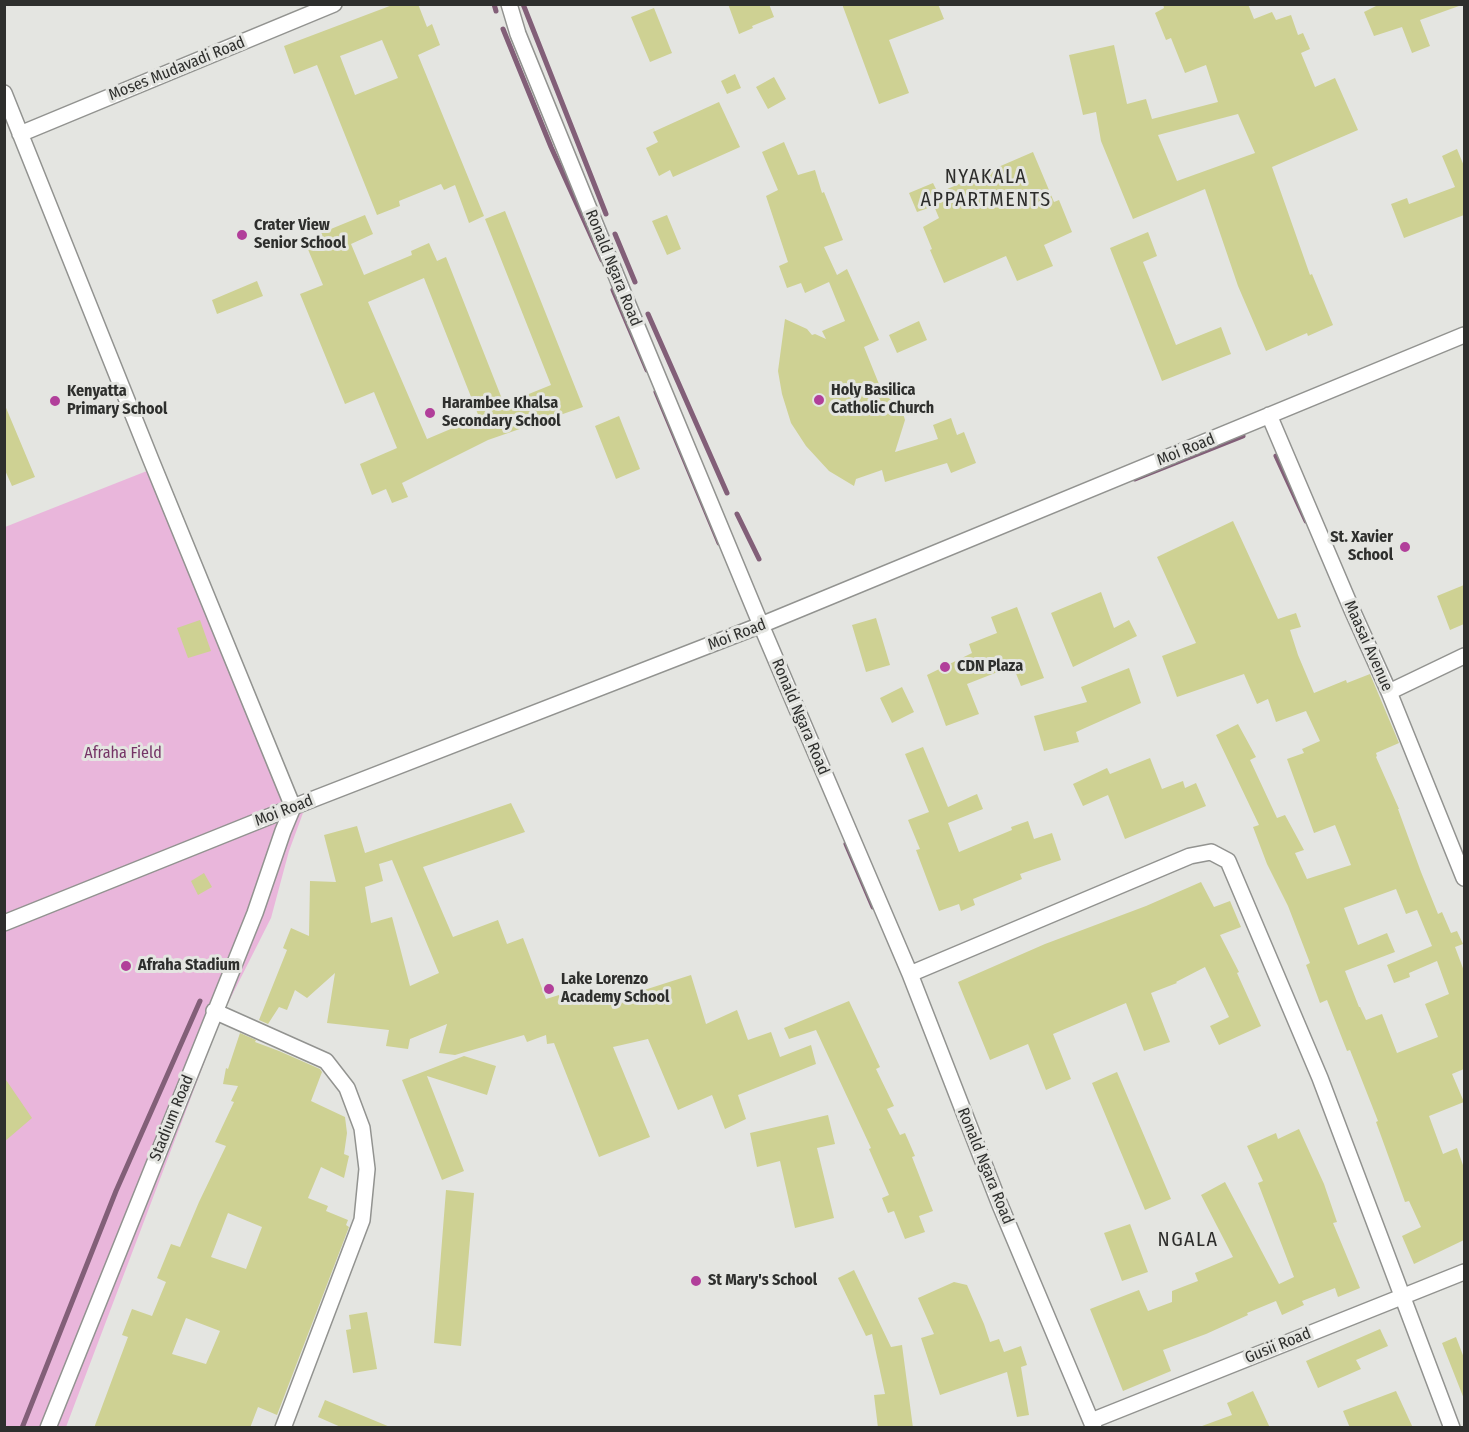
<!DOCTYPE html>
<style>
body{margin:0}
#map{position:relative;width:1469px;height:1432px;overflow:hidden;background:#e4e5e1;font-family:"Fira Sans Condensed",sans-serif}
canvas{display:block}
.frame{position:absolute;inset:0;border:6px solid #2e2f2d;pointer-events:none}
</style>
<div id="map">
<canvas width="1469" height="1432"></canvas>
<div class="frame"></div>
</div>
<script>
const ctx = document.querySelector('canvas').getContext('2d');
ctx.lineJoin = 'round';
function fillPath(path, color) { ctx.fillStyle = color; ctx.fill(path, 'evenodd'); }
const poly = rows => new Path2D(rows.map(r => 'M' + r).join(''));
function stroke(path, color, width, dash) { ctx.strokeStyle = color; ctx.lineWidth = width; ctx.lineCap = dash ? 'butt' : 'round'; ctx.setLineDash(dash || []); ctx.stroke(path); }
function label(font, color, halo, rows, align = 'center') {
  ctx.font = font + ' "Fira Sans Condensed",sans-serif'; ctx.lineWidth = 6; ctx.setLineDash([]); ctx.textBaseline = 'middle'; ctx.strokeStyle = halo; ctx.fillStyle = color; for (const [text, x, y, turn = 0] of rows) {
    ctx.save(); ctx.translate(x, y); ctx.rotate((+turn || 0) * Math.PI / 180); ctx.textAlign = isNaN(turn) ? turn : align; if (halo) ctx.strokeText(text, 0, 0); ctx.fillText(text, 0, 0); ctx.restore();
  }
}
const green = poly([
 [157,467,303,813,289,851,271,918,223,1013,66,1427,5,1427,5,527]
]);
const stream = poly([
 [494,4,496,11],
 [523,4,606,214],
 [503,29,551,147,602,260],
 [615,234,635,282],
 [613,290,647,370],
 [648,314,727,493],
 [656,392,719,543],
 [1276,456,1306,521],
 [1135,479,1243,436],
 [737,514,759,559],
 [846,844,873,907],
 [22,1428,116,1191,200,1001]
]);
const building = poly([
 [395,4,418,4,427,27,432,24,440,45,418,55,484,216,469,223,455,185,444,190,441,184,399,201,400,206,377,215,317,65,294,74,284,46],
 [382,40,398,78,355,95,340,56],
 [728,4,769,4,774,17,752,26,753,28,739,34],
 [842,4,938,4,944,19,889,40,909,93,879,104],
 [1163,4,1248,4,1254,19,1272,12,1276,20,1291,15,1298,35,1303,33,1310,49,1301,53,1315,87,1335,78,1358,130,1272,167,1310,275,1312,274,1333,325,1308,336,1307,333,1266,351,1238,286,1205,189,1133,219,1101,141,1096,112,1083,115,1069,55,1114,45,1127,104,1146,99,1152,119,1218,102,1206,65,1185,73,1171,38,1166,40,1155,13,1164,8],
 [1238,114,1255,153,1177,181,1158,135],
 [1380,4,1458,4,1459,6,1420,20,1430,46,1412,53,1402,27,1374,36,1364,12],
 [654,8,672,53,650,62,631,17],
 [735,74,741,88,727,94,721,81],
 [774,77,786,99,768,109,756,87],
 [719,102,740,147,673,177,670,170,659,176,646,148,658,142,653,132],
 [784,142,798,175,815,170,822,193,824,192,843,240,824,247,837,275,847,269,879,340,864,347,883,394,901,407,905,420,895,452,938,439,933,425,951,418,957,435,964,432,976,463,951,473,947,463,885,482,882,470,856,479,854,486,829,471,806,446,791,423,782,394,778,371,785,319,807,329,812,335,815,334,826,339,822,331,845,321,829,282,805,293,801,283,787,288,779,266,788,262,766,196,778,190,762,152],
 [1457,149,1464,166,1464,215,1404,238,1391,204,1407,198,1409,204,1455,187,1442,156],
 [1033,152,1054,202,1059,200,1072,232,1044,245,1053,266,1017,281,1006,256,944,283,930,250,932,249,923,227,939,218,934,206,917,212,909,193,933,183,938,193],
 [505,211,583,407,488,440,402,483,408,497,392,503,386,489,372,495,360,464,397,448,374,392,345,404,300,294,323,285,304,240,365,215,373,234,351,244,364,275,412,255,411,251,429,243,437,261,446,257,504,404,551,385,485,219],
 [424,278,479,417,427,439,368,302],
 [667,215,681,249,667,255,652,221],
 [1148,232,1157,256,1143,262,1176,345,1221,327,1231,354,1162,381,1110,248],
 [257,281,263,296,217,314,212,300],
 [919,321,927,340,897,353,889,335],
 [4,403,35,477,12,486,4,468],
 [619,416,640,469,616,479,595,426],
 [1233,521,1278,619,1296,613,1301,627,1290,630,1298,655,1314,693,1346,680,1347,683,1370,674,1399,743,1376,753,1377,756,1376,757,1399,809,1398,809,1421,872,1438,914,1442,912,1451,933,1457,931,1463,944,1455,947,1464,971,1464,1069,1452,1074,1464,1102,1429,1116,1443,1154,1457,1148,1464,1168,1464,1240,1414,1264,1402,1236,1421,1227,1409,1201,1405,1202,1376,1122,1378,1121,1350,1050,1347,1051,1327,1000,1320,1003,1306,965,1310,963,1288,906,1267,864,1253,827,1259,825,1216,735,1238,724,1256,757,1250,760,1277,818,1285,815,1304,850,1295,853,1307,879,1351,865,1335,825,1314,833,1287,759,1304,753,1302,749,1320,741,1306,711,1276,722,1268,699,1257,704,1244,674,1177,697,1162,656,1196,643,1157,557],
 [1396,889,1406,914,1417,910,1432,946,1387,965,1394,983,1410,977,1409,973,1437,961,1449,994,1425,1004,1438,1037,1397,1053,1382,1014,1366,1020,1360,1007,1359,1007,1345,971,1395,952,1387,933,1358,945,1344,908],
 [1464,585,1464,624,1450,630,1437,596],
 [1101,592,1114,628,1129,620,1137,636,1073,667,1051,613],
 [1017,607,1044,678,1021,686,1013,666,967,684,979,714,946,726,927,675,972,653,969,644,997,633,991,617],
 [876,618,890,665,866,672,852,625],
 [200,620,211,651,188,658,177,628],
 [1129,668,1141,703,1076,732,1079,742,1044,751,1034,716,1087,702,1081,687],
 [902,687,914,712,892,723,880,698],
 [923,747,948,807,977,794,983,809,948,823,959,852,1012,830,1011,827,1028,821,1034,839,1052,833,1061,860,1020,874,1022,879,973,899,975,905,961,911,959,904,939,911,916,850,920,849,908,820,929,812,905,754],
 [1150,758,1162,789,1183,781,1185,788,1196,783,1206,806,1125,839,1108,795,1083,806,1073,784,1107,768,1110,774],
 [511,803,525,832,423,867,453,937,498,920,507,944,523,938,546,999,559,995,560,999,580,995,581,1002,606,996,607,1002,639,995,638,992,691,975,706,1024,737,1010,748,1040,771,1032,780,1057,811,1045,816,1064,738,1095,746,1119,725,1129,712,1095,678,1110,648,1039,613,1047,650,1137,599,1157,554,1043,547,1044,546,1035,527,1042,524,1035,455,1055,439,1053,447,1024,410,1039,408,1049,386,1046,389,1030,327,1023,335,973,307,998,295,990,287,1010,279,1007,268,1024,259,1020,287,950,283,948,291,928,309,936,310,881,336,882,324,835,357,826,365,853],
 [392,860,439,973,410,986,392,917,371,923,365,887,383,881,379,864],
 [204,873,212,887,198,895,191,881],
 [1201,882,1214,907,1230,901,1241,927,1220,935,1239,972,1237,973,1261,1026,1219,1045,1210,1026,1229,1017,1205,967,1176,982,1177,983,1151,993,1170,1042,1144,1051,1126,1003,1053,1034,1071,1079,1046,1090,1028,1044,990,1060,958,982,1045,944,1146,906],
 [849,1001,880,1067,876,1069,894,1106,887,1109,900,1135,905,1133,915,1156,912,1157,933,1211,919,1216,925,1232,905,1239,894,1211,888,1213,882,1198,889,1195,869,1149,871,1148,816,1030,789,1039,784,1028],
 [240,1033,256,1040,255,1042,279,1051,320,1069,322,1072,311,1101,345,1117,347,1133,344,1154,349,1156,344,1178,321,1167,308,1198,328,1206,326,1211,348,1220,346,1225,349,1227,277,1415,258,1407,250,1428,94,1428,128,1337,122,1335,132,1309,152,1316,166,1282,157,1278,171,1244,180,1247,199,1202,226,1146,215,1142,234,1102,231,1101,238,1086,223,1084,226,1068,228,1069],
 [228,1213,262,1227,246,1269,211,1257],
 [186,1318,220,1331,206,1364,172,1354],
 [464,1056,496,1066,487,1095,427,1076,464,1171,442,1180,402,1080],
 [1117,1072,1171,1199,1145,1210,1092,1083],
 [4,1077,32,1118,4,1142],
 [828,1115,835,1144,817,1148,834,1218,795,1228,780,1161,757,1167,750,1133],
 [1299,1129,1324,1184,1337,1222,1333,1223,1360,1288,1338,1297,1335,1288,1302,1301,1304,1305,1282,1315,1276,1301,1247,1313,1248,1315,1206,1334,1163,1350,1171,1371,1123,1391,1090,1309,1139,1290,1148,1311,1172,1302,1172,1291,1198,1281,1195,1273,1233,1257,1201,1195,1225,1182,1279,1284,1294,1277,1258,1183,1263,1181,1247,1146,1276,1133,1278,1139],
 [446,1190,474,1193,461,1346,434,1343],
 [1130,1224,1148,1272,1122,1281,1104,1233],
 [854,1270,891,1347,902,1345,913,1428,878,1428,874,1395,885,1394,872,1334,866,1336,838,1278],
 [954,1282,967,1285,984,1324,990,1342,999,1339,1004,1352,1021,1346,1027,1365,1021,1367,1029,1415,1017,1417,1007,1372,940,1395,921,1338,934,1334,918,1298],
 [367,1312,377,1369,353,1373,346,1330,351,1329,349,1315],
 [1380,1329,1388,1346,1356,1360,1361,1369,1318,1388,1306,1361],
 [1456,1337,1464,1358,1464,1399,1442,1343],
 [1253,1391,1270,1428,1202,1428,1202,1426,1232,1415,1227,1403],
 [1396,1391,1413,1428,1350,1428,1343,1411],
 [325,1400,390,1427,389,1428,343,1428,318,1417]
]);
const street = poly([
 [509,4,518,34,629,307,761,625,910,974,1000,1205,1094,1428],
 [4,93,151,460,293,807,283,831,255,913,48,1428],
 [20,134,334,4],
 [1269,415,1352,610,1389,692,1464,878],
 [1389,692,1464,656],
 [4,923,293,807,761,625,1464,335],
 [910,974,1190,856,1211,852,1228,861,1320,1078,1452,1428],
 [214,1011,326,1061,347,1088,362,1128,367,1169,362,1220,283,1428],
 [1091,1421,1464,1272]
]);
const markers = [
 [242,235,6,"#b13f9a"],
 [819,400,6,"#b13f9a"],
 [55,401,6,"#b13f9a"],
 [430,413,6,"#b13f9a"],
 [1405,547,6,"#b13f9a"],
 [945,667,6,"#b13f9a"],
 [126,966,6,"#b13f9a"],
 [549,989,6,"#b13f9a"],
 [696,1281,6,"#b13f9a"]
];
const streetNames = [
 ["Moses Mudavadi Road",177,69,-22],
 ["Ronald Ngara Road",613,268,68],
 ["Moi Road",1186,450,-22],
 ["Moi Road",737,635,-21],
 ["Maasai Avenue",1368,646,66],
 ["Ronald Ngara Road",800,717,67],
 ["Moi Road",284,811,-21],
 ["Stadium Road",172,1118,-68],
 ["Ronald Ngara Road",985,1166,68],
 ["Gusii Road",1278,1346,-22]
];
const poiNames = [
 ["Crater View",254,226],
 ["Senior School",254,244],
 ["Holy Basilica",831,391],
 ["Catholic Church",831,409],
 ["Kenyatta",67,392],
 ["Primary School",67,410],
 ["Harambee Khalsa",442,404],
 ["Secondary School",442,422],
 ["St. Xavier",1393,538,"right"],
 ["School",1393,556,"right"],
 ["CDN Plaza",957,667],
 ["Afraha Stadium",138,966],
 ["Lake Lorenzo",561,980],
 ["Academy School",561,998],
 ["St Mary's School",708,1281]
];
const parkNames = [
 ["Afraha Field",123,754]
];
const quarterNames = [
 ["NYAKALA",986,177],
 ["APPARTMENTS",986,200],
 ["NGALA",1188,1240]
];
fillPath(green, '#e9b6db');
stroke(stream, '#825f78', 5);
fillPath(building, '#ced193');
stroke(street, '#929390', 18);
stroke(street, '#fff', 15);
for (const [x, y, r, color] of markers) { const dot = new Path2D(); dot.arc(x, y, r, 0, 2 * Math.PI); ctx.fillStyle = color; ctx.fill(dot); stroke(dot, '#e4e5e1', 2); }
label('16px', '#2e2f2d', '#e4e5e1', streetNames);
label('bold 16px', '#2e2f2d', '#e4e5e1', poiNames, 'left');
label('16px', '#753466', '#e4e5e1', parkNames);
ctx.letterSpacing = '1.5px';
label('20px', '#2d2d2b', '#e4e5e1', quarterNames);
ctx.letterSpacing = '0px';
</script>
